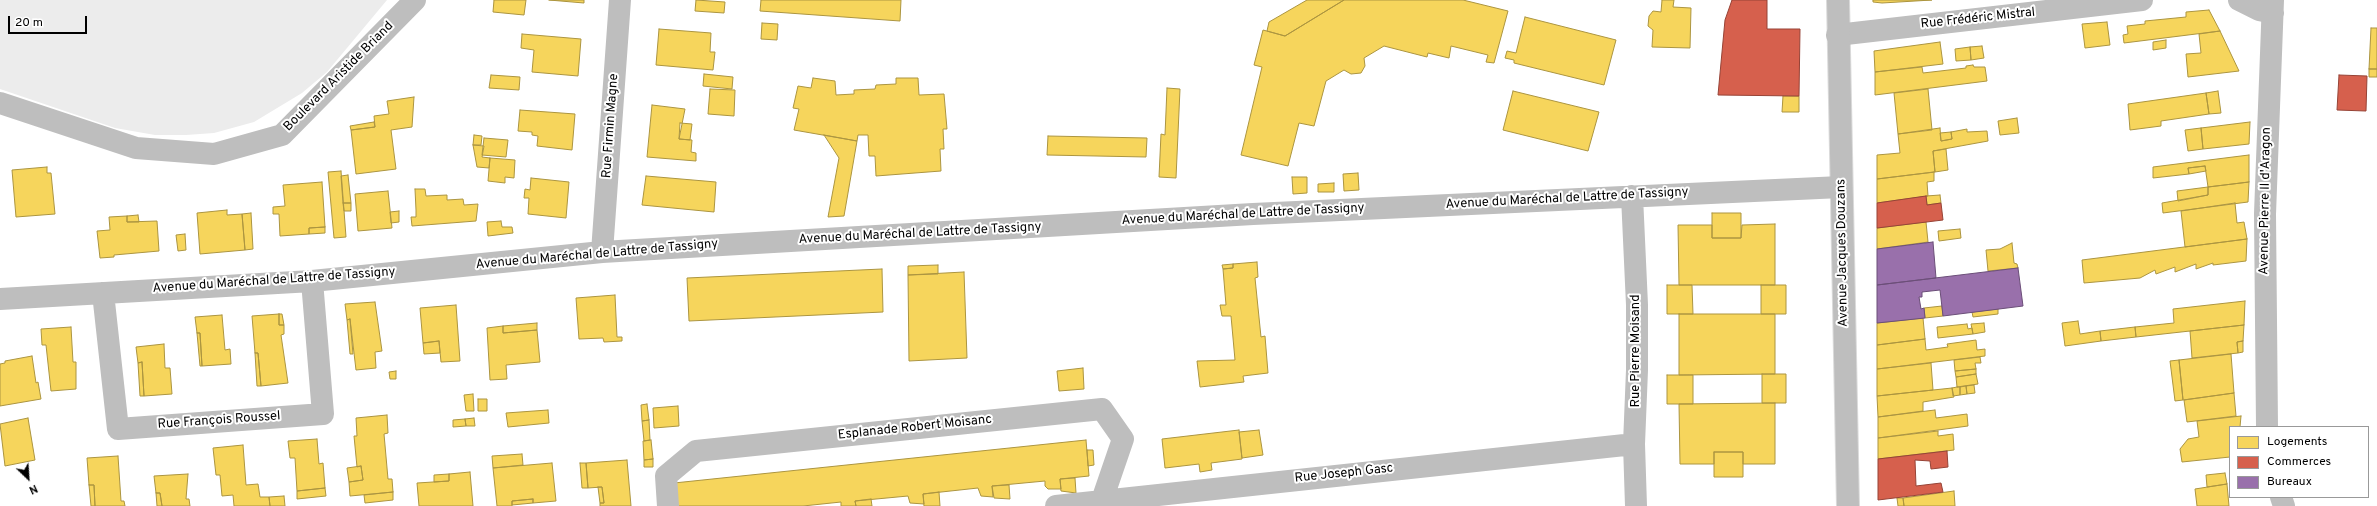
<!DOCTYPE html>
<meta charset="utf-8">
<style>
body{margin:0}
#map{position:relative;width:2377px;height:506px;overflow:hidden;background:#fff;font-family:Overpass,sans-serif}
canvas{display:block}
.legend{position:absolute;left:2229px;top:426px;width:140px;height:72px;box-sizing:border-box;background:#fff;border:1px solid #999;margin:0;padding:5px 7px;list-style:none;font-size:12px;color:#000}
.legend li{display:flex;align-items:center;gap:8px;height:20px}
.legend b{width:20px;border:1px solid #999}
.north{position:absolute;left:8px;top:458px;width:40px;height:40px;-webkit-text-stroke:3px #fff;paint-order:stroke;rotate:155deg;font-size:11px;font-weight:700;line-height:16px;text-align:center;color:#000}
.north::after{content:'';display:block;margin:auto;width:14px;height:18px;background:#000;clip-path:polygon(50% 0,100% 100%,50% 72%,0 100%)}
.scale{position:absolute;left:8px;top:16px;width:79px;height:18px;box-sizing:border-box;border:2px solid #000;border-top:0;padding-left:5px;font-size:12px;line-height:14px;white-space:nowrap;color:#000;-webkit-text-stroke:3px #fff;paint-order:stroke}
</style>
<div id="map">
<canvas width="2377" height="506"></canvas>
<ul class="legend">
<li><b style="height:11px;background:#f6d55c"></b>Logements</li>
<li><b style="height:11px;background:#d6604d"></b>Commerces</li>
<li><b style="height:11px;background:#9970ab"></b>Bureaux</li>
</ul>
<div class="north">N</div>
<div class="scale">20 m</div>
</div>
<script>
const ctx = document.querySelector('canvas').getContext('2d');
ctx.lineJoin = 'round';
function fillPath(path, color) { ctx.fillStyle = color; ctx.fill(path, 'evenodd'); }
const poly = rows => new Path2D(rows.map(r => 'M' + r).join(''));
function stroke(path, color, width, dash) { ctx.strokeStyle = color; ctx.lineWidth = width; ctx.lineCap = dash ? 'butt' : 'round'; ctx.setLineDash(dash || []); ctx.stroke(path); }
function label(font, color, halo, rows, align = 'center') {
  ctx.font = font + ' Overpass,sans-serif'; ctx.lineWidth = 4; ctx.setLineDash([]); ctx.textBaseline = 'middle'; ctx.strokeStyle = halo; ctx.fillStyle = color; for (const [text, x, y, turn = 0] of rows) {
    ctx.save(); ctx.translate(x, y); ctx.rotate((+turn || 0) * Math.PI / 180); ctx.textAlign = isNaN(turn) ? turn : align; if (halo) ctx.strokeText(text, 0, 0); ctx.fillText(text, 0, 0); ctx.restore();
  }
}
const green = poly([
 [0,0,387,0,327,72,302,93,254,122,214,133,186,135,155,135,115,128,0,89]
]);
const homes = poly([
 [494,0,526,0,524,15,493,12,494,0],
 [549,0,584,0,584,3,549,0],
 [696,0,725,2,724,13,695,11,696,0],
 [761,0,901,0,900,21,760,11,761,0],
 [1307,0,1344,0,1285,36,1267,31,1269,22,1307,0],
 [1344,0,1463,0,1508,11,1494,63,1486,62,1488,55,1451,46,1449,58,1428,53,1427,57,1384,46,1364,58,1365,66,1361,73,1351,74,1344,70,1326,81,1314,126,1299,123,1288,166,1241,155,1262,67,1254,65,1263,30,1285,36,1344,0],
 [1662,0,1674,0,1673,7,1691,8,1690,48,1652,47,1653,30,1648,26,1649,16,1653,11,1661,12,1662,0],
 [1873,0,1932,0,1882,3,1873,2,1873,0],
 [2209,10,2220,31,2124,43,2123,35,2128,34,2127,26,2145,24,2145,21,2186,17,2186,12,2209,10],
 [1525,17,1616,40,1604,85,1514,63,1514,60,1505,58,1507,51,1516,53,1525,17],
 [2107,22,2110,45,2085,48,2082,24,2107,22],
 [762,23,778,24,777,40,761,39,762,23],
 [2371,28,2377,28,2377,69,2369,69,2371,28],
 [659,29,711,33,710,52,715,52,713,70,656,65,659,29],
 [2220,31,2239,71,2188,77,2186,54,2201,53,2199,34,2220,31],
 [522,34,581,39,578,76,532,72,534,50,521,48,522,34],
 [2166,40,2166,48,2153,50,2153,42,2166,40],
 [1940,42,1943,64,1875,72,1874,51,1940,42],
 [1982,46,1984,58,1971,60,1970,47,1982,46],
 [1970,47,1971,60,1956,61,1955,49,1970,47],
 [1973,65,1974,67,1985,67,1987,81,1875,95,1875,72,1922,67,1923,73,1966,68,1966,66,1973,65],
 [2369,69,2377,69,2377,77,2369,77,2369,69],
 [704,74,733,77,732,89,703,86,704,74],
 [491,75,520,77,519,90,489,88,491,75],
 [813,78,835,81,836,95,854,94,854,90,875,89,876,85,896,84,896,78,918,78,919,95,944,94,947,129,943,129,944,149,940,149,941,171,876,176,875,156,869,156,868,135,858,135,857,141,794,130,799,109,793,108,798,86,811,88,813,78],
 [1167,88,1180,89,1176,178,1159,177,1161,134,1165,135,1167,88],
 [710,89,735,90,734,116,708,114,710,89],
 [1928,89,1932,130,1898,134,1894,93,1928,89],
 [1513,91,1599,112,1588,151,1503,130,1513,91],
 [2218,91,2221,113,2209,114,2206,93,2218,91],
 [2206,93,2209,114,2161,121,2161,126,2130,130,2128,104,2206,93],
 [1783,96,1799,96,1799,112,1782,112,1783,96],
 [414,97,412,127,391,130,396,169,356,174,351,130,375,127,374,116,389,114,387,101,414,97],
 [652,105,685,109,679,139,692,140,691,152,696,153,696,161,647,157,652,105],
 [520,110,575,114,572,150,537,146,538,136,532,135,532,132,518,131,520,110],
 [2017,118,2019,133,2000,135,1998,121,2017,118],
 [374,122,375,127,351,130,350,126,374,122],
 [2250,122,2249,144,2203,149,2201,128,2250,122],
 [680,123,692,124,690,140,679,139,680,123],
 [1940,128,1941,141,1952,139,1951,132,1967,129,1967,132,1987,131,1988,141,1933,151,1935,172,1877,179,1877,155,1900,153,1898,134,1940,128],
 [2201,128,2203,149,2188,151,2185,130,2201,128],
 [1951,132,1952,139,1941,141,1940,133,1951,132],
 [474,135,482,136,481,145,473,145,474,135],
 [824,135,857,141,844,216,828,217,839,158,824,135],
 [1048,136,1147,138,1146,157,1047,155,1048,136],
 [484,138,508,140,506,157,482,155,484,138],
 [473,145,484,146,482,157,490,158,489,168,477,167,473,145],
 [1946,149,1948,170,1935,172,1933,151,1946,149],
 [2249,155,2249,182,2208,187,2205,166,2188,168,2189,174,2153,178,2153,167,2249,155],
 [490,158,515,160,514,178,505,177,505,183,488,181,490,158],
 [2205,166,2206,171,2189,174,2188,168,2205,166],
 [47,167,47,173,51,173,55,214,16,217,12,170,47,167],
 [341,171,346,237,334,238,328,172,341,171],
 [1934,172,1934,181,1927,182,1928,196,1877,203,1877,179,1934,172],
 [1358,173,1359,190,1344,191,1343,174,1358,173],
 [348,175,351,203,343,203,341,176,348,175],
 [646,176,716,182,714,212,642,205,646,176],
 [1292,177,1307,177,1307,193,1293,194,1292,177],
 [531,178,569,182,566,218,528,214,529,198,524,198,525,189,530,190,531,178],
 [322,182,325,227,309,228,309,234,280,236,279,214,273,214,273,207,285,206,283,185,322,182],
 [2249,182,2248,202,2163,213,2162,203,2208,195,2208,187,2249,182],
 [1334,183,1334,192,1318,192,1318,184,1334,183],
 [2208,187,2208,195,2178,201,2177,191,2208,187],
 [415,189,425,189,426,196,447,195,447,200,463,199,464,205,478,204,476,221,412,226,411,217,416,217,416,210,415,189],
 [388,191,392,228,358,231,355,194,388,191],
 [1940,195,1941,203,1927,205,1926,196,1940,195],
 [343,203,351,203,351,211,344,211,343,203],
 [2235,203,2237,223,2244,222,2247,239,2185,247,2181,211,2235,203],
 [227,210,227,215,242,214,245,250,200,254,197,213,227,210],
 [399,211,399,222,391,223,390,212,399,211],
 [251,213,253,249,245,250,242,214,251,213],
 [1712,213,1741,213,1741,238,1712,238,1712,213],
 [138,215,139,222,127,222,127,216,138,215],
 [127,216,127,222,157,221,159,251,114,255,114,257,100,258,97,231,110,230,109,217,127,216],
 [501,221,502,227,512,227,513,233,488,236,487,222,501,221],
 [1926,222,1928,242,1877,249,1877,228,1926,222],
 [1775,224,1775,285,1679,285,1678,225,1712,225,1712,238,1741,238,1742,225,1775,224],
 [325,227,325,233,309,234,309,228,325,227],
 [1960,229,1961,238,1939,241,1938,231,1960,229],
 [185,234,186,250,178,251,176,235,185,234],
 [2247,239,2246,261,2213,265,2213,263,2196,269,2196,264,2175,272,2175,267,2156,274,2155,270,2140,278,2084,283,2082,260,2247,239],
 [2012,243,2014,263,2017,264,2018,268,1988,271,1986,250,2000,249,2012,243],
 [1257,262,1258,277,1255,278,1261,337,1265,336,1268,373,1243,376,1244,382,1200,387,1197,361,1235,360,1231,316,1222,316,1220,305,1226,305,1223,269,1233,268,1233,264,1257,262],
 [1233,264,1233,268,1223,269,1222,265,1233,264],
 [938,265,938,274,908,275,908,266,938,265],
 [882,269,883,312,689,321,687,278,882,269],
 [964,272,967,358,909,361,908,275,964,272],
 [1667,285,1692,285,1693,314,1667,314,1667,285],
 [1761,285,1786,285,1786,314,1761,314,1761,285],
 [615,295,617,337,622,337,622,341,604,342,603,338,579,339,576,298,615,295],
 [2245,301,2244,325,2136,337,2135,327,2174,323,2173,309,2245,301],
 [375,302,382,351,375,352,376,368,356,370,350,319,347,320,345,304,375,302],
 [456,305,460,361,441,362,439,341,423,343,420,308,456,305],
 [1942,306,1943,316,1925,318,1924,308,1942,306],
 [1998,309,1998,314,1973,317,1972,312,1998,309],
 [279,314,279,325,284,325,284,334,281,335,288,383,261,386,258,353,255,353,252,316,279,314],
 [279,314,282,314,284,325,279,325,279,314],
 [1679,314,1775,314,1775,374,1679,375,1679,314],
 [222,315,225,350,230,349,231,364,202,366,200,333,197,333,195,317,222,315],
 [1923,318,1925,339,1877,345,1877,323,1923,318],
 [350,319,353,354,350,354,347,320,350,319],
 [2078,321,2080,334,2100,331,2101,341,2065,346,2062,323,2078,321],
 [537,323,537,330,503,333,503,326,537,323],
 [1984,323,1985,332,1973,334,1971,324,1984,323],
 [1967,324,1968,329,1972,328,1973,334,1938,338,1937,327,1967,324],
 [2244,325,2243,341,2237,342,2238,353,2192,358,2190,331,2244,325],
 [503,326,503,333,537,330,540,362,506,365,507,379,490,380,487,328,503,326],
 [71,327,73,362,76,362,76,389,51,391,46,345,42,345,41,329,71,327],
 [2135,327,2136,337,2101,341,2100,331,2135,327],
 [197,333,200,333,202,366,200,366,197,333],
 [1925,339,1926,350,1948,347,1947,344,1976,340,1977,350,1985,349,1985,356,1877,369,1877,345,1925,339],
 [439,341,440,353,424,354,423,343,439,341],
 [2243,341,2243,352,2238,353,2237,342,2243,341],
 [164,344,165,368,170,368,172,394,144,396,142,362,138,363,136,347,164,344],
 [255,353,258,353,261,386,257,386,255,353],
 [2231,354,2234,393,2183,400,2179,360,2231,354],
 [32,356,36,383,38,382,41,399,0,406,0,364,5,363,5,361,32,356],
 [1980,357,1981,363,1975,363,1976,369,1955,371,1954,360,1980,357],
 [2179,360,2183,400,2175,401,2170,361,2179,360],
 [142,362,144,396,140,396,138,363,142,362],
 [1931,363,1933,390,1877,396,1877,369,1931,363],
 [1083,368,1084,389,1059,391,1057,371,1083,368],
 [1976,369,1976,374,1956,377,1955,371,1976,369],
 [396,371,396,379,390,379,389,372,396,371],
 [1762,374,1786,374,1786,403,1762,403,1762,374],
 [1976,374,1978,384,1957,387,1956,377,1976,374],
 [1667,375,1693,375,1693,404,1667,404,1667,375],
 [1974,385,1975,393,1967,394,1966,386,1974,385],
 [1966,386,1967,394,1960,395,1960,387,1966,386],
 [1957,387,1960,387,1960,395,1953,396,1952,388,1957,387],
 [1952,388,1954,397,1923,402,1923,411,1878,417,1877,396,1952,388],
 [2234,393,2236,416,2187,422,2184,400,2234,393],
 [473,394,474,411,466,411,464,395,473,394],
 [478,399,487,399,487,411,478,411,478,399],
 [1775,403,1775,464,1743,464,1743,452,1714,452,1714,464,1680,464,1679,404,1775,403],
 [647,404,649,420,642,421,641,405,647,404],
 [678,406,679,426,654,428,653,408,678,406],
 [548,410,549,423,508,427,506,413,548,410],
 [1935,410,1936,418,1967,414,1968,426,1878,438,1878,417,1935,410],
 [387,415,388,433,384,434,388,479,392,479,393,492,350,496,349,482,363,480,361,466,357,467,354,436,357,436,356,418,387,415],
 [2241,416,2240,427,2230,427,2230,457,2182,462,2180,449,2188,439,2199,437,2197,421,2241,416],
 [28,418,35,460,5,466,0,424,28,418],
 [474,418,475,426,466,426,465,419,474,418],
 [465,419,466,426,453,427,453,420,465,419],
 [649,420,650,440,644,441,642,421,649,420],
 [1239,430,1242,459,1211,463,1212,470,1200,472,1199,464,1165,468,1162,439,1239,430],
 [1259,430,1263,455,1242,458,1239,432,1259,430],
 [1938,431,1938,436,1953,434,1954,450,1878,459,1878,438,1938,431],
 [317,439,319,464,323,463,325,488,297,491,295,458,290,458,288,441,317,439],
 [651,440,653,459,644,460,643,441,651,440],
 [1086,440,1089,476,1060,479,1061,489,1048,489,1045,486,1045,481,992,486,993,497,981,496,978,488,923,494,924,504,910,503,908,496,855,501,856,506,841,506,841,502,803,506,676,506,674,483,1086,440],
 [243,445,246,485,258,484,260,497,269,497,270,506,234,506,233,495,222,496,220,475,216,475,213,448,243,445],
 [1087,450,1093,450,1094,465,1088,466,1087,450],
 [1714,452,1743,452,1743,477,1714,477,1714,452],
 [522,454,523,465,493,468,492,456,522,454],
 [118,456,121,501,124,501,125,506,95,506,94,485,89,485,87,458,118,456],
 [653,459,653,467,644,467,644,460,653,459],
 [627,460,631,506,600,506,600,503,604,503,602,487,588,488,586,463,627,460],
 [552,463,556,501,533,503,533,499,512,501,512,506,497,506,493,468,552,463],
 [580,463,586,463,588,488,582,488,580,463],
 [361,466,363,480,349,482,347,468,361,466],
 [470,472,473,506,419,506,417,483,449,481,449,474,470,472],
 [2225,473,2227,484,2207,487,2206,475,2225,473],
 [188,474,186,499,189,499,190,506,162,506,160,493,156,493,154,476,188,474],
 [449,474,449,481,434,482,434,475,449,474],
 [1075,478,1076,493,1061,491,1060,479,1075,478],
 [2227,484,2229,506,2197,506,2195,489,2227,484],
 [89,485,94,485,95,506,91,506,89,485],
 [1009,485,1010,499,994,498,992,486,1009,485],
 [598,487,602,487,604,503,600,503,598,487],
 [325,488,326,496,297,499,297,491,325,488],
 [1954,491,1955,506,1904,506,1903,498,1954,491],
 [393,492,393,500,365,503,364,495,393,492],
 [939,492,940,506,924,506,923,494,939,492],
 [156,493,160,493,162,506,157,506,156,493],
 [284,496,285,506,270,506,269,497,284,496],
 [1897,498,1903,498,1904,506,1898,506,1897,498],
 [533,499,533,503,512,505,512,501,533,499],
 [871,499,872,506,856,506,855,501,871,499]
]);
const shops = poly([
 [1732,0,1767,0,1767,29,1800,29,1799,96,1718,95,1725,20,1732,0],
 [2339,75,2367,76,2366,111,2337,110,2339,75],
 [1926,196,1927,205,1941,203,1943,220,1877,228,1877,203,1926,196],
 [1947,451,1948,467,1931,469,1930,461,1915,460,1916,486,1941,483,1943,492,1878,500,1878,459,1947,451]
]);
const offices = poly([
 [1933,242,1936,278,1877,285,1877,249,1933,242],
 [2018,268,2023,306,1943,316,1940,290,1922,292,1922,297,1919,297,1921,309,1924,308,1925,318,1877,323,1877,285,2018,268]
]);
const minor = poly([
 [2239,0,2259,10,2273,13],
 [1837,35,2142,0],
 [0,103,136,148,214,154,282,135,415,0],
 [1632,196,1637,305,1637,370,1634,444,1636,506],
 [602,252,620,0],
 [103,293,118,429,323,414,312,281],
 [0,299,312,281,602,252,1253,214,1841,187],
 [2267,427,2265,214,2273,0],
 [2281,497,2284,506],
 [668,506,666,476,696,451,1102,409,1123,439,1100,506],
 [1056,506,1634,444]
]);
const major = poly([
 [1838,0,1848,506]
]);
const streetNames = [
 ["Rue Frédéric Mistral",1978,19,-6],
 ["Boulevard Aristide Briand",339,77,-45],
 ["Rue Firmin Magne",611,126,-86],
 ["Avenue du Maréchal de Lattre de Tassigny",1567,199,-3],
 ["Avenue Pierre II d'Aragon",2266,201,-89],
 ["Avenue du Maréchal de Lattre de Tassigny",1243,215,-3],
 ["Avenue du Maréchal de Lattre de Tassigny",920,234,-3],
 ["Avenue Jacques Douzans",1843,253,-91],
 ["Avenue du Maréchal de Lattre de Tassigny",597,255,-5],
 ["Avenue du Maréchal de Lattre de Tassigny",274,281,-4],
 ["Rue Pierre Moisand",1636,351,-90],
 ["Rue François Roussel",219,421,-4],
 ["Esplanade Robert Moisanc",915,428,-6],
 ["Rue Joseph Gasc",1344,474,-6]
];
fillPath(green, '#ececec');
fillPath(homes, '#f6d55c');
stroke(homes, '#ac9540', 1);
fillPath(shops, '#d6604d');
stroke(shops, '#964336', 1);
fillPath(offices, '#9970ab');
stroke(offices, '#6b4e78', 1);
stroke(major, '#dbdbdb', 24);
stroke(minor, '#bebebe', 22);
stroke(major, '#bebebe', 22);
label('13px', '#000', '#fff', streetNames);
</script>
